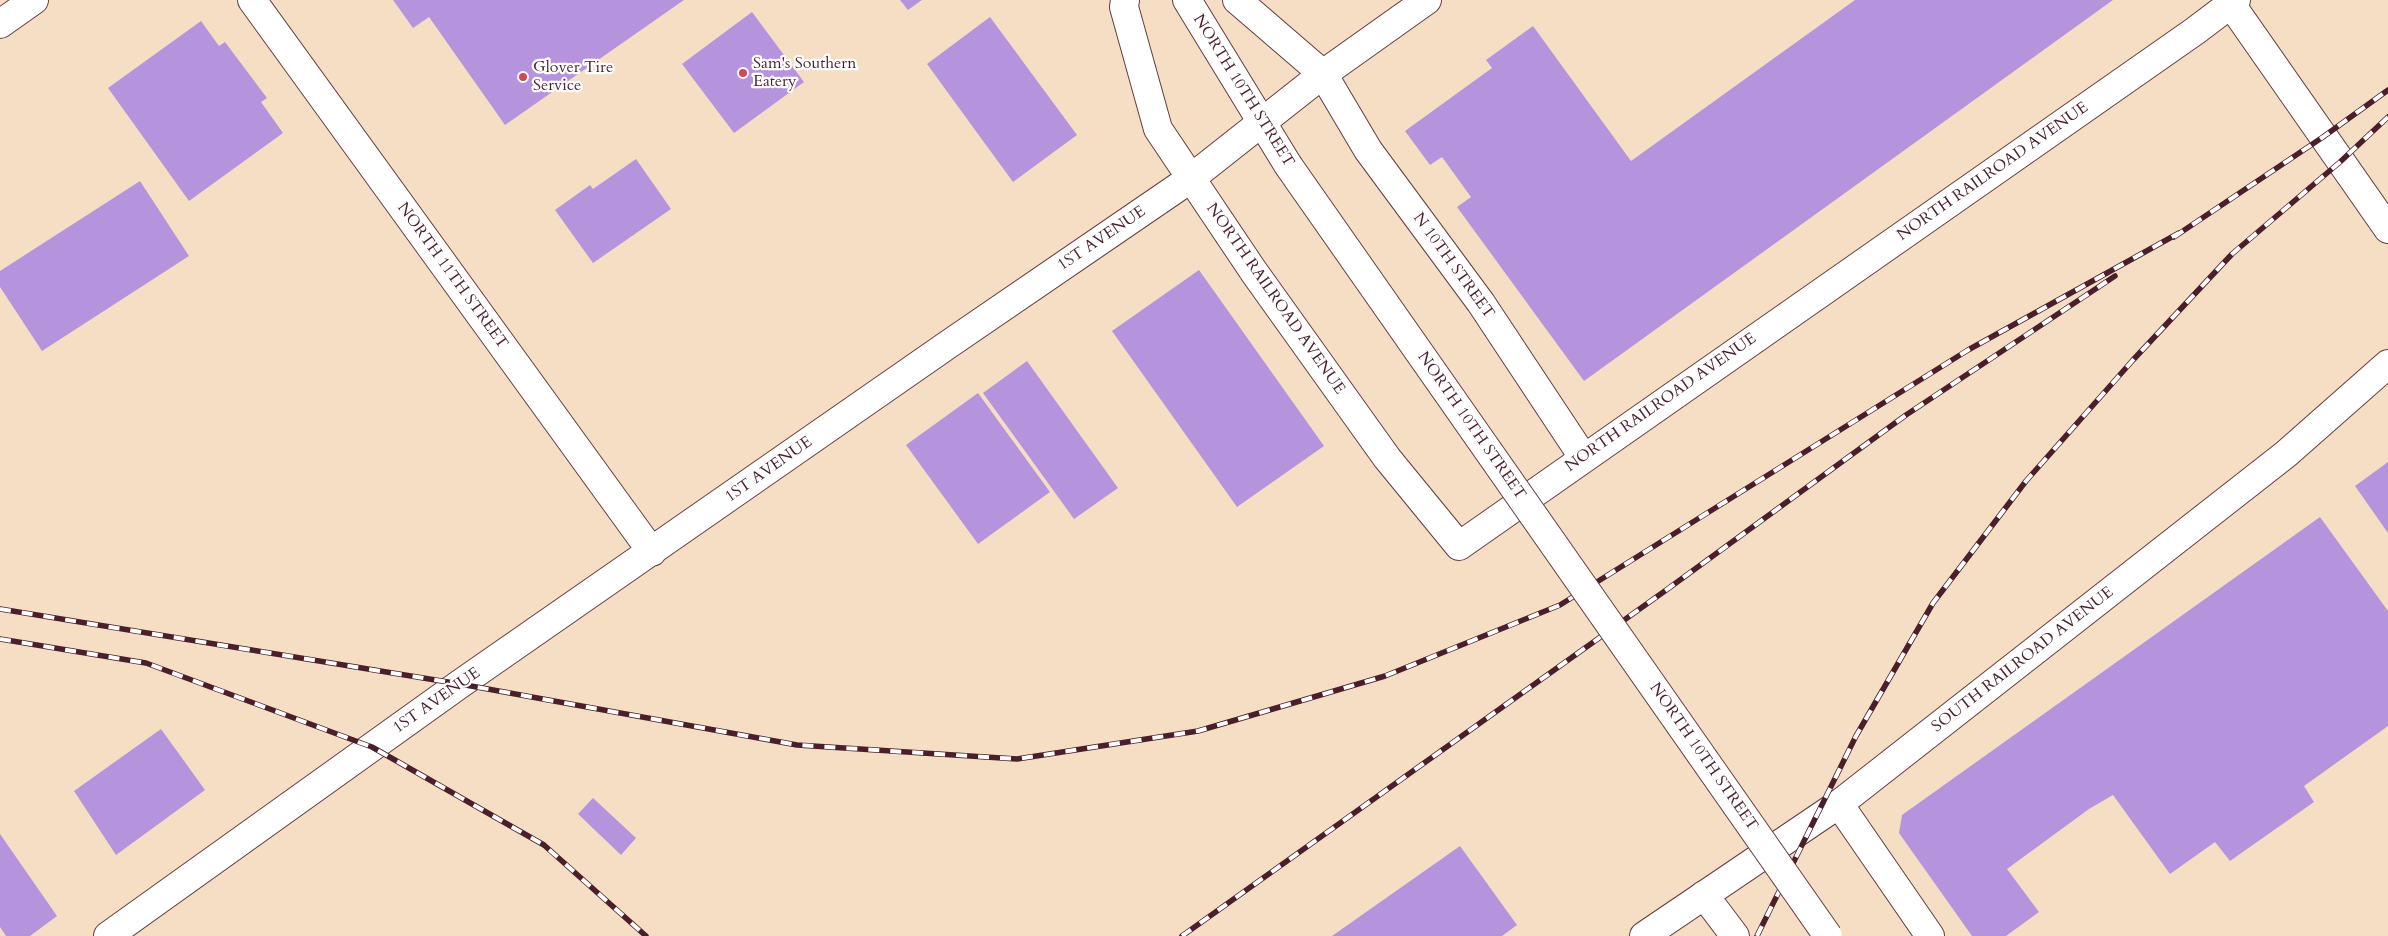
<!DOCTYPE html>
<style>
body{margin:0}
canvas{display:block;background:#f5dec3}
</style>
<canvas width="2388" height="936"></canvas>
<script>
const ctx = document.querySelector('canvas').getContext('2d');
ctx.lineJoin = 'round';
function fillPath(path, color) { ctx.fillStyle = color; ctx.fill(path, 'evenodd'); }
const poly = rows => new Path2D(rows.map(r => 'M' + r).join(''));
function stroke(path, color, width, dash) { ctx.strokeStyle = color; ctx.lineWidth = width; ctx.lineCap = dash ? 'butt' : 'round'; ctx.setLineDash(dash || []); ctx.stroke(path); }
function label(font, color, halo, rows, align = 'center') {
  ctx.font = font + ' Cardo,serif'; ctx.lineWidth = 4.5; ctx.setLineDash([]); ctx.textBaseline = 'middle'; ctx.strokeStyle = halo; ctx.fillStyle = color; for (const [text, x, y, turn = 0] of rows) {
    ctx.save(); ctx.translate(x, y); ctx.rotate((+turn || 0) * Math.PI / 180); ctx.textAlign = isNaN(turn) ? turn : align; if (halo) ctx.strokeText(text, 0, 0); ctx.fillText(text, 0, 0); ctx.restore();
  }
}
const building = poly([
 [393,0,684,0,505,125,429,17,413,28],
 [900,0,922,0,908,10],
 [1855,0,2113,0,1584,381,1457,207,1471,197,1442,157,1430,165,1405,131,1492,68,1486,60,1533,26,1631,161],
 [752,12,804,82,734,133,682,64],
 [990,17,1077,135,1013,182,927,64],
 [201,21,219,46,225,42,267,98,261,102,283,133,189,201,108,88],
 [636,159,671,209,593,263,555,210,590,185,593,189],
 [140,181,189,256,42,351,0,287,0,271],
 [1199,270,1324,446,1237,507,1112,331],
 [1027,361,1118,488,1074,519,983,393],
 [978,393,1050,492,978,544,906,445],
 [2388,462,2388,533,2355,486],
 [2320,517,2388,611,2388,726,2304,786,2314,802,2230,861,2215,842,2170,874,2113,795,2089,809,2007,869,2039,912,2006,936,1972,936,1899,833,1902,815],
 [161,729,205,790,116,855,74,791],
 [593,798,636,838,621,855,578,814],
 [0,834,57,916,30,936,6,936,0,927],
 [1460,846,1517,925,1502,936,1332,936]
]);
const minor = poly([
 [252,0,652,552],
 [1125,0,1124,7,1158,129,1254,272,1387,458,1459,546,2195,31,2236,0],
 [1237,0,1323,74,1368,150,1481,303,1583,457],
 [2228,0,2388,229],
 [108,936,460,684,946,346,1190,179,1323,74,1427,0],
 [1644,936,1839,804,2286,454,2388,364]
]);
const primary = poly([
 [1187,0,1288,165],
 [0,24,34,0],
 [1839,804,1930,936],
 [1704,895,1735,936]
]);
const rail = poly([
 [2174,237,2323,137,2388,90],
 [0,609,460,684,797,745,1017,759,1198,731,1385,676,1560,605,1968,350,2179,233],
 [0,639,146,663,372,747,544,845,646,936],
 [1182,936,1669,588,1906,415,2115,276],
 [1757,936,1856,736,1933,603,2026,481,2133,360,2232,254,2340,162,2388,117]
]);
const primaryBridge = poly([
 [1288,165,1828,936]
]);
const markers = [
 [743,73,5,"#d1495b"],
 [523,77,5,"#d1495b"]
];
const poiNames = [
 ["Sam's Southern",753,64],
 ["Eatery",753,82],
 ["Glover Tire",533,68],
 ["Service",533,86]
];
const streetNames = [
 ["NORTH 10TH STREET",1243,91,58],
 ["NORTH RAILROAD AVENUE",1993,172,-35],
 ["1ST AVENUE",1102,239,-34],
 ["N 10TH STREET",1453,266,54],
 ["NORTH 11TH STREET",452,276,54],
 ["NORTH RAILROAD AVENUE",1275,299,55],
 ["NORTH RAILROAD AVENUE",1661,403,-35],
 ["NORTH 10TH STREET",1471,426,55],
 ["1ST AVENUE",769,470,-35],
 ["SOUTH RAILROAD AVENUE",2023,660,-38],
 ["1ST AVENUE",437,701,-35],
 ["NORTH 10TH STREET",1703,757,55]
];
fillPath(building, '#b694dd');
stroke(minor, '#643c42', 30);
stroke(primary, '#643c42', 30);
stroke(minor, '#fff', 28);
stroke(primary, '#fff', 28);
stroke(rail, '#4a1f2b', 5.5);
stroke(rail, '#fff', 4, [11]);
stroke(primaryBridge, '#643c42', 30, []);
stroke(primaryBridge, '#fff', 28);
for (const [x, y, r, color] of markers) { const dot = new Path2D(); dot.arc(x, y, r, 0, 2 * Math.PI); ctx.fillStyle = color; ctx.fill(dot); stroke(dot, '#fff', 2); }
label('16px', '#4a1f2b', '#fff', poiNames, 'left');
label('16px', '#4a1f2b', '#fff', streetNames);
</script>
